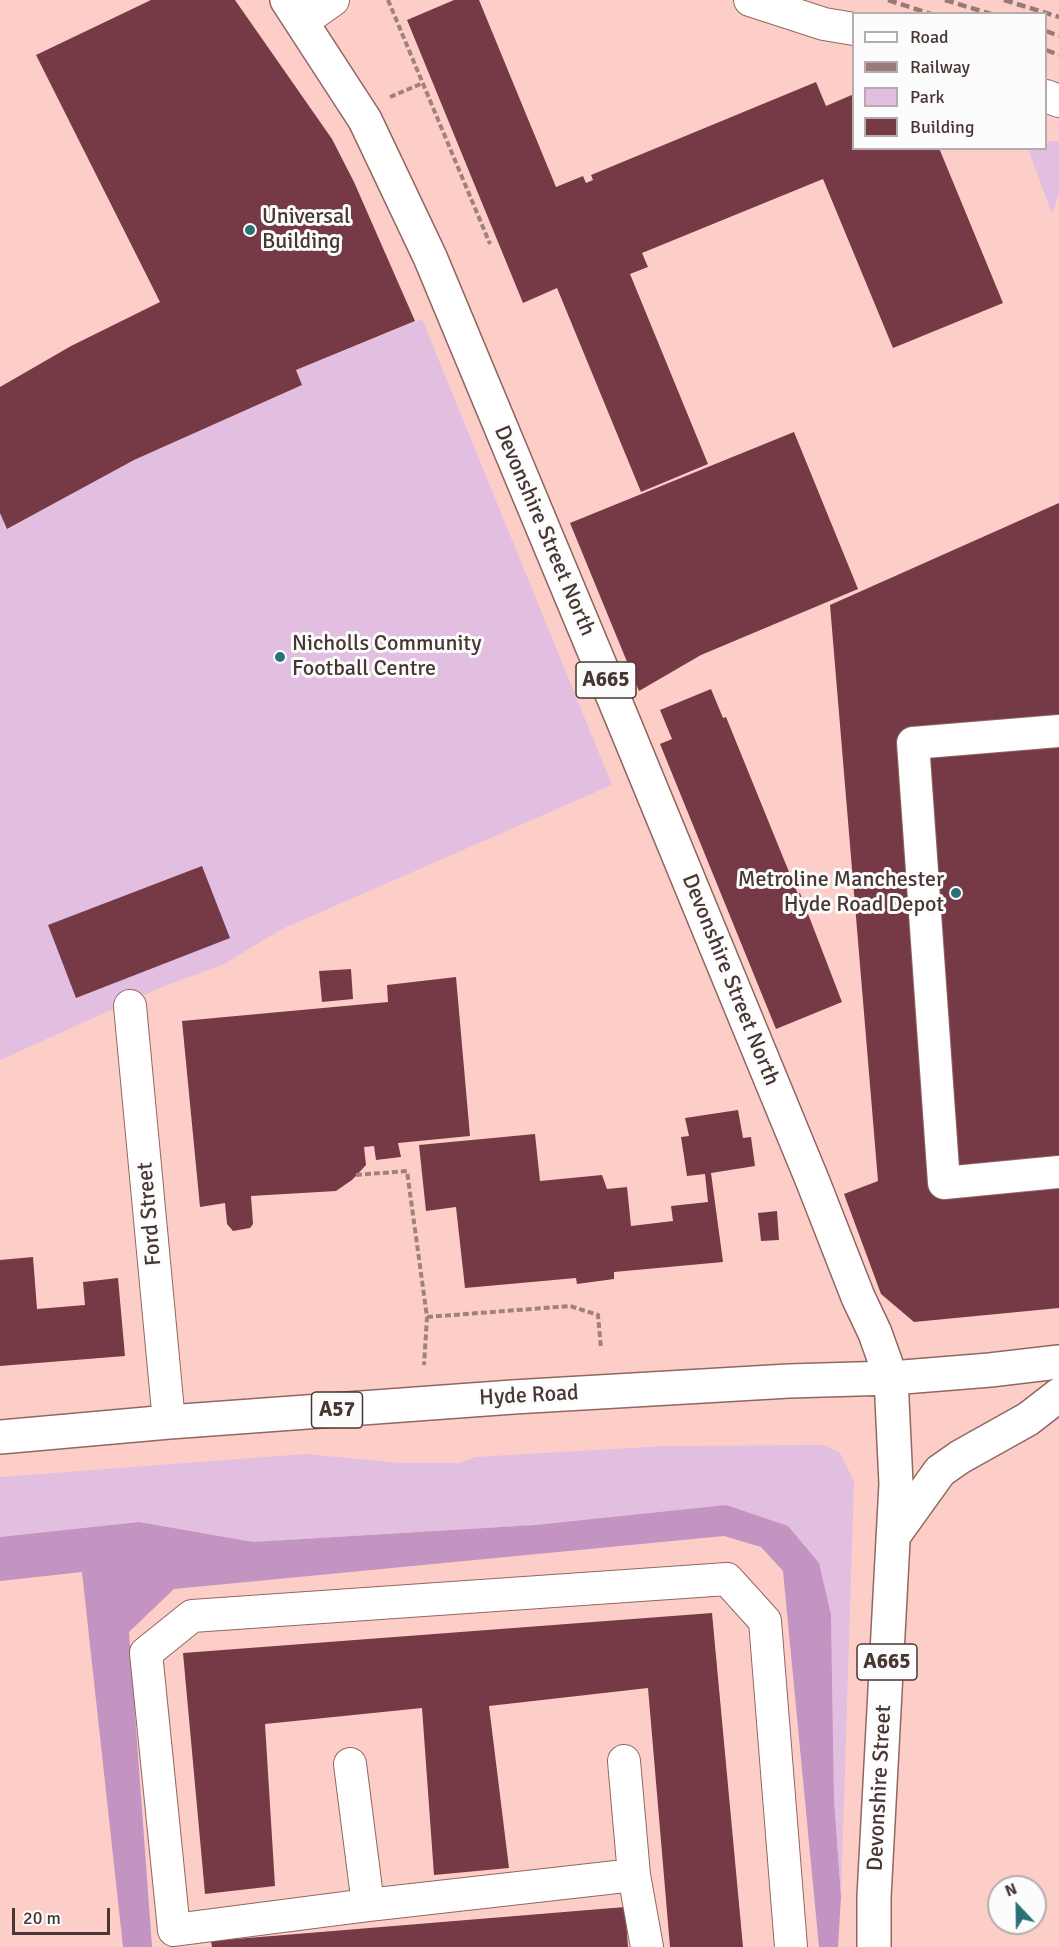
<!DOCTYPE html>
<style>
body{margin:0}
#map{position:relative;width:1059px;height:1947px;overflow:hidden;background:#fdcec8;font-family:Signika,sans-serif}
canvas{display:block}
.legend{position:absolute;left:852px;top:12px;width:195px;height:138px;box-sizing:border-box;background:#fcfcfc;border:2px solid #b4adac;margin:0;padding:8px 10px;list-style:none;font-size:18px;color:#483633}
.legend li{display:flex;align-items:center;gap:12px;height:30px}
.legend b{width:30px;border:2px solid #b4adac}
.north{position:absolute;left:987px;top:1875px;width:60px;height:60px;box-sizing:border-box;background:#fcfcfc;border:2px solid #b4adac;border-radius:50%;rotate:338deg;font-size:16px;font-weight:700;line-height:24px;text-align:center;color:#483633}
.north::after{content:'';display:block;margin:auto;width:21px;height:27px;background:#28707a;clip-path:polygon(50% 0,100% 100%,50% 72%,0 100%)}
.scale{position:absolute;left:12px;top:1908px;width:98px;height:27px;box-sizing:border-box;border:3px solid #483633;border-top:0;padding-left:8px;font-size:18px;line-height:21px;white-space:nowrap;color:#483633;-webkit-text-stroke:4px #fcfcfc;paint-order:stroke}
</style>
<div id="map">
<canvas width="1059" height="1947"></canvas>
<ul class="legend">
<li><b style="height:8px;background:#fff"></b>Road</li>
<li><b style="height:8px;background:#997a76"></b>Railway</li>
<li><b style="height:16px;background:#e2bfe0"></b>Park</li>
<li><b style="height:16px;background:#763a46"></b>Building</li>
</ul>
<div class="north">N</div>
<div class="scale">20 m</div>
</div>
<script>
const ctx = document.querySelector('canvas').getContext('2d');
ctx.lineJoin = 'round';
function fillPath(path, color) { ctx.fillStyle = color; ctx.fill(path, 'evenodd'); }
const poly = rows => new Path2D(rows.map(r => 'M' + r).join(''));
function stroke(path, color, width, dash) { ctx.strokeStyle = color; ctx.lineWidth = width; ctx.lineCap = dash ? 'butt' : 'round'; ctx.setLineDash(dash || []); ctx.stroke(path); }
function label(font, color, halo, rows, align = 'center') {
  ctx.font = font + ' Signika,sans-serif'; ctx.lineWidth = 6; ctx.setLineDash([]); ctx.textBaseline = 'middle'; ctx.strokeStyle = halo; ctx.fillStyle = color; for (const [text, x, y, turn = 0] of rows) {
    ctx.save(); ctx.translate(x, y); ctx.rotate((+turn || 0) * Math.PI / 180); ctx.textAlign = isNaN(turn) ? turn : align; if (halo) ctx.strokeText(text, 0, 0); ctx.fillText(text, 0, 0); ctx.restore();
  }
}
const green = poly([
 [1051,141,1059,141,1059,194,1052,214,1028,149,1046,148,1046,143],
 [422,319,612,785,282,929,224,964,160,988,0,1060,0,513,8,529,134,460,302,385,296,370],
 [824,1445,840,1453,854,1481,841,1897,834,1800,831,1615,726,1505,535,1525,253,1542,139,1522,0,1537,0,1477,305,1454,401,1463,460,1463,475,1457,665,1446]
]);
const forest = poly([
 [726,1505,788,1526,819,1563,831,1615,834,1800,841,1897,838,1947,819,1947,783,1571,761,1547,724,1536,174,1589,129,1632,152,1947,123,1947,82,1572,0,1581,0,1537,139,1522,253,1542,535,1525]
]);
const building = poly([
 [151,0,235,0,332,139,354,182,415,321,296,370,302,385,134,460,7,529,0,513,0,387,71,346,160,302,36,55],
 [454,0,479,0,556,187,583,176,586,183,593,180,591,175,816,82,826,106,854,94,854,148,939,148,1003,303,893,348,823,179,642,253,648,267,630,274,708,464,641,492,557,288,523,303,407,20],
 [794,432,858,589,701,655,639,691,570,523],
 [1059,503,1059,1308,914,1322,881,1294,844,1194,878,1181,830,605],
 [711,689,723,718,726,717,798,894,800,893,842,1002,776,1029,660,744,672,739,660,710],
 [202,866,230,938,76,998,48,925],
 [351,969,353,999,322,1002,319,971],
 [456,977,470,1136,398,1143,401,1157,376,1160,374,1146,364,1147,366,1165,352,1180,336,1191,251,1196,253,1224,250,1228,233,1231,227,1224,225,1203,200,1207,182,1021,388,1002,387,985],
 [738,1110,743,1138,751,1137,755,1166,711,1173,723,1262,614,1272,614,1279,577,1284,576,1278,465,1288,456,1207,426,1211,419,1145,535,1134,540,1181,602,1175,607,1189,627,1187,631,1226,673,1221,671,1206,708,1202,705,1174,687,1176,681,1137,689,1136,685,1118],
 [777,1211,779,1240,761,1241,758,1213],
 [33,1257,37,1309,85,1305,83,1282,118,1278,125,1356,0,1366,0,1260],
 [712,1613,743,1947,670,1947,648,1688,489,1706,509,1868,434,1875,422,1708,265,1724,275,1886,205,1894,183,1653],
 [625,1907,628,1947,212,1947,211,1941]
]);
const path = poly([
 [388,0,490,244],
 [390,97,423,83],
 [356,1175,407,1171,427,1317,424,1365],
 [427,1317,570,1306,598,1315,601,1349]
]);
const minor = poly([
 [750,0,824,24,854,29],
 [302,22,333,0],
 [1046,96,1059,101],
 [1059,731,913,743,944,1183,1059,1172],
 [130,1006,169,1422],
 [624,1761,634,1875],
 [350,1764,368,1905],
 [647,1947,634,1875,368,1905,174,1930,146,1653,192,1616,727,1579,765,1621,791,1947]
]);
const highway = poly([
 [287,0,365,120,430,257,622,718,813,1182,858,1297,875,1333,891,1378,896,1484,874,1897,874,1947],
 [0,1437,169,1422,513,1397,789,1381,891,1378,990,1370,1059,1362],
 [894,1535,940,1471,960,1457,1028,1419,1059,1395]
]);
const rail = poly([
 [888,0,931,14],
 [945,0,991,14],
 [1004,0,1059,17],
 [1046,31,1059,36],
 [1046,50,1059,55]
]);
const markers = [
 [250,230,6,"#28707a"],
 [280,657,6,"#28707a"],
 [956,893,6,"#28707a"]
];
const shields = [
 [606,680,60],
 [337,1410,51],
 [887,1662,60]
];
const shieldNames = [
 ["A665",606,680],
 ["A57",337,1410],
 ["A665",887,1662]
];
const poiNames = [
 ["Universal",262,217],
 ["Building",262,242],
 ["Nicholls Community",292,644],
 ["Football Centre",292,669],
 ["Metroline Manchester",944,880,"right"],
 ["Hyde Road Depot",944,905,"right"]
];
const streetNames = [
 ["Devonshire Street North",544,531,67],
 ["Devonshire Street North",730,980,68],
 ["Ford Street",150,1214,-95],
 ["Hyde Road",529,1396,-3],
 ["Devonshire Street",880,1788,-87]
];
fillPath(green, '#e2bfe0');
fillPath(forest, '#c393c1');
fillPath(building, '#763a46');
stroke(minor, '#906762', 34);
stroke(highway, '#906762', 36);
stroke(path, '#a1817c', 4, [6, 3]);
stroke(minor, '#fff', 32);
stroke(highway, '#fff', 33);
stroke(rail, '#997a76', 4.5, [9, 4.5]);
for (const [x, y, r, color] of markers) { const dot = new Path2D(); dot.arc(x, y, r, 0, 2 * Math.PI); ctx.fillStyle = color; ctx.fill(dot); stroke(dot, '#fcfcfc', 2); }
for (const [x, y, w] of shields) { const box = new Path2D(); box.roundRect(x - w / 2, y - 18, w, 36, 4.5); ctx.fillStyle = '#fcfcfc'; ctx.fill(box); stroke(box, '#483633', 1.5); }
label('bold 21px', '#483633', null, shieldNames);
label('22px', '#483633', '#fcfcfc', poiNames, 'left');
label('22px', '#483633', '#fcfcfc', streetNames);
</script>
